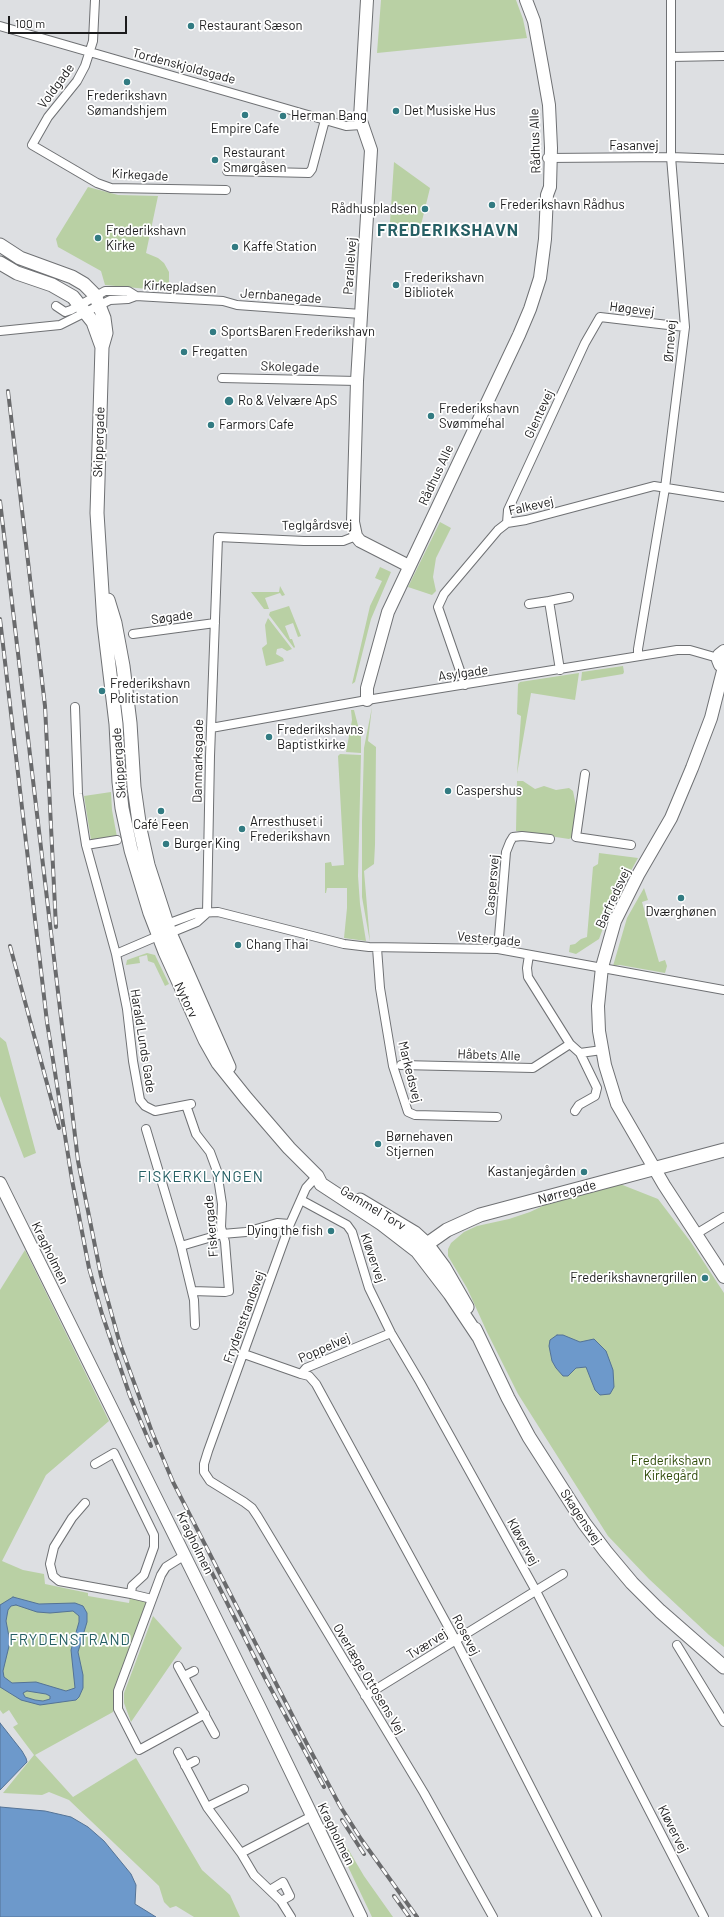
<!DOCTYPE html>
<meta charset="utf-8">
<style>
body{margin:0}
#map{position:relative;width:724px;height:1917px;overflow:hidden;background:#dddfe2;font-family:Barlow,sans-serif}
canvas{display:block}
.scale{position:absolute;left:8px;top:16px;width:119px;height:18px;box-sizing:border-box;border:2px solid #1b1b1c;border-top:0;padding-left:5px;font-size:12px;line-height:14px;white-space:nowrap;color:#1b1b1c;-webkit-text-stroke:3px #fff;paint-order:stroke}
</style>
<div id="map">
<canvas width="724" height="1917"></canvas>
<div class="scale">100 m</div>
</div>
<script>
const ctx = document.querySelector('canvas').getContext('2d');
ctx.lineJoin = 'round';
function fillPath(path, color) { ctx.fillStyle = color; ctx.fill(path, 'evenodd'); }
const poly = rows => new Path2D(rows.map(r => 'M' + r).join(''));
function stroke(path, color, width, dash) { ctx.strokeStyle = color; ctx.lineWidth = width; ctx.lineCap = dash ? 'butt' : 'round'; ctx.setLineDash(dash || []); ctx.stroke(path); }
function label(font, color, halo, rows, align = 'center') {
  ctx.font = font + ' Barlow,sans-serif'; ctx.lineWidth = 3.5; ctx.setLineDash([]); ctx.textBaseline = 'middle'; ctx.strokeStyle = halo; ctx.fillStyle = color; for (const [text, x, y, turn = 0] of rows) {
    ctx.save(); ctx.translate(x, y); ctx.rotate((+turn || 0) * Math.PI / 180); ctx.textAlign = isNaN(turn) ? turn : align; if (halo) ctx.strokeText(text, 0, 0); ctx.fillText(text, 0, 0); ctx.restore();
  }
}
const green = poly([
 [381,0,516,0,523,19,527,38,377,53],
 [394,162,430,188,421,225,389,237],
 [88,187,118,195,158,196,146,253,158,258,164,263,169,272,169,291,105,285,101,271,58,247,56,239],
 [440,522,451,528,436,558,433,577,436,591,432,595,408,587],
 [380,567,391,572,371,619,355,682,352,684,370,606,382,581,375,578],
 [280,586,285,595,282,596,280,593,265,598,269,609,264,609,251,592,279,592],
 [289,606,301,636,298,637,293,623,285,626,290,639,292,639,295,647,294,648,269,615,270,612],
 [268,618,292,649,287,651,282,648,277,649,276,654,283,658,284,661,266,666,262,648,267,644,265,625],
 [623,666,624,672,623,674,581,681,582,672],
 [579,673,575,700,531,693,517,774,521,716,517,714,518,684,520,682],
 [372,707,368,741,376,747,375,845,374,864,364,871,370,942,362,897,362,822,364,748],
 [351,710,354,710,361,737,361,753,346,752,352,720],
 [340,754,361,755,358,876,360,904,366,941,344,938,347,908,347,888,327,888,326,893,325,893,325,863,331,862,332,866,344,865,338,756],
 [517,781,523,781,535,789,544,786,556,790,569,788,573,791,576,806,573,837,569,839,516,831],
 [111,792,112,810,117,837,91,840,84,796],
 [599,853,638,858,611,907,599,939,576,954,569,952,570,945,575,944,581,939,587,937,593,867,598,864],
 [644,888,648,900,642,902,659,962,665,960,667,966,665,973,620,965,613,966,627,918],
 [147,953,155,955,169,984,165,986,154,963,148,961,147,955,139,957,140,963,126,965,127,960],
 [0,1037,6,1042,36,1153,24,1158,0,1096],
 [620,1184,658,1199,690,1241,724,1293,724,1647,709,1635,649,1579,608,1536,518,1394,487,1332,467,1288,448,1256,448,1249,451,1243,464,1232,477,1226,509,1219,530,1212,547,1204],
 [25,1250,109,1421,46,1475,2,1561,23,1570,44,1574,45,1584,88,1593,88,1596,129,1603,130,1597,147,1602,115,1687,113,1712,35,1755,73,1797,136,1758,202,1870,230,1895,240,1917,194,1917,176,1906,170,1908,164,1902,159,1886,69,1800,49,1792,42,1795,3,1793,34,1755,13,1727,18,1724,9,1710,3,1714,0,1710,0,1290],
 [153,1616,182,1648,131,1722,124,1703,124,1693],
 [338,1832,364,1876,393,1917,372,1917,333,1835]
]);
const water = poly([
 [557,1335,563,1335,580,1342,594,1339,606,1351,613,1370,614,1387,610,1394,600,1395,595,1390,586,1367,576,1368,568,1376,563,1376,556,1368,552,1361,549,1346,550,1340,557,1335],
 [13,1597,39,1604,75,1603,83,1606,87,1613,87,1622,78,1652,83,1675,83,1688,79,1697,76,1700,40,1705,21,1700,0,1687,0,1605,13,1597],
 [16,1605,37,1612,50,1613,73,1611,79,1616,79,1622,71,1650,75,1688,66,1691,36,1682,12,1683,4,1677,3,1671,10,1642,6,1621,8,1610,11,1606,16,1605],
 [27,1691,46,1694,50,1696,50,1699,43,1701,35,1700,25,1697,23,1693,27,1691],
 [0,1723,22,1751,26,1758,27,1762,0,1790,0,1723],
 [0,1807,45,1811,71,1817,88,1827,104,1841,131,1874,136,1885,135,1904,156,1917,0,1917,0,1807]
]);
const street = poly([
 [95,0,93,41,85,66,77,81,48,117,32,145,97,183,111,188,226,190],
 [0,26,346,126,361,125],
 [671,57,724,56],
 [547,158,671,157,724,159],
 [227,171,309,173,312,169,325,120],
 [56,306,65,312,71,310,105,291,128,291,136,296],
 [0,331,60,325,110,300,128,299,136,296,223,301,237,305,361,314],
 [222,378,357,381],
 [507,523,508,510,585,343,600,317,685,327],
 [529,604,549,601],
 [133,634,215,623],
 [638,656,638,649,665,488,685,327,671,157,671,0],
 [560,670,549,601,569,597],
 [465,685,438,607,444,594,498,530,507,523,526,520,654,486,724,497],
 [75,707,78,794,86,845,116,954,127,1009,133,1061,140,1100,145,1106,155,1111,191,1104],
 [211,728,367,700,677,650,690,650,718,658],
 [585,774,576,837,631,845],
 [86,845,117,840],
 [207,913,210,756,218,537,304,541,343,541,356,536],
 [164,927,167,924,197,913,218,912,344,944,369,947,498,949,724,990],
 [377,948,380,988,393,1066,408,1112,415,1115,497,1117],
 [498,949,506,852,510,842,513,837,522,836,550,839],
 [116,954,158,936,170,933,197,922,207,913],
 [529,955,527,968,528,977,570,1044,580,1053,597,1088,595,1096,579,1105,575,1111],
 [580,1053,602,1050],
 [401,1065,533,1068,570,1044],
 [186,1105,196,1134,210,1152,217,1171,222,1204,221,1227,225,1242,229,1291,225,1292,192,1291],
 [146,1129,181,1246,194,1300,195,1325],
 [317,1176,306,1188,290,1224,208,1451,204,1464,204,1472,210,1481,244,1502,252,1508,258,1517,424,1793,493,1917],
 [301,1200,347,1225,352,1232,369,1288,391,1333,420,1382,536,1591,704,1917],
 [696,1234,724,1217],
 [181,1246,222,1234,246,1232,277,1223,290,1224],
 [244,1354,301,1374,306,1368,391,1333],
 [301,1374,309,1376,316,1384,456,1641,597,1917],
 [95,1464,114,1453,154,1535,154,1547,144,1575,132,1586,131,1594],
 [85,1503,72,1518,54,1547,50,1564,53,1576,59,1581,131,1594,152,1599],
 [185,1555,166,1567,161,1575,118,1691,118,1709,139,1750,205,1714],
 [677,1645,724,1722],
 [178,1666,215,1734],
 [184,1676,194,1671],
 [365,1696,563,1574],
 [178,1752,207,1807,241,1853,254,1875,281,1901,291,1917],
 [185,1766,195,1761],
 [207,1807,244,1789],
 [241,1853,312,1816],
 [270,1890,283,1882,290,1896,281,1901]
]);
const secondary = poly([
 [367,0,360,118,371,150,357,381,353,522,356,536,360,541,409,566],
 [724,651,719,655,718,660,720,665,724,667],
 [724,667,711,718,692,768,671,818,638,875,615,921,602,967,598,1006,599,1031,605,1065,617,1104,664,1185,724,1277],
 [367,700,367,688,388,612,519,335,530,309,540,278,545,239,547,195,550,187,551,148,549,105,542,65,534,21,526,0],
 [0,1183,259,1706,361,1917]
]);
const primary = poly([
 [0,245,20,258,72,277,84,284,95,295,104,318,106,333,102,347,97,513,104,624,116,724,119,782,122,808,131,850,150,913,165,952,205,1040,218,1063,246,1098,289,1148,317,1176,321,1184,382,1224,417,1251,450,1294,478,1336],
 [0,263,17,273,52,285,73,297,93,322,102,347],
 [108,600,115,623,123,666,130,723,134,787,140,829,148,865,170,933,229,1067],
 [360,1200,415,1233,427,1244,444,1267,467,1307],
 [420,1249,447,1230,480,1215,724,1150],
 [475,1329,508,1398,529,1437,584,1523,606,1552,632,1583,660,1611,724,1667]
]);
const rail = poly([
 [8,391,45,706,56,927],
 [0,501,78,1161,101,1276,120,1344,152,1432,173,1482,308,1746,340,1806,361,1839,417,1917],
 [0,619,47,1022,72,1180,89,1268,102,1314,130,1396,151,1446],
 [10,946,59,1128],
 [208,1565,265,1678,324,1787],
 [342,1820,364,1854],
 [394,1896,409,1917]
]);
const markers = [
 [191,26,4,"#327b82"],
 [127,82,4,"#327b82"],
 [396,111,4,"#327b82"],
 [245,115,4,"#327b82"],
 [283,116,4,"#327b82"],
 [215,160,4,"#327b82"],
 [492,205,4,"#327b82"],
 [425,209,4,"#327b82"],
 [98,238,4,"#327b82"],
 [235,247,4,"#327b82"],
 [396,285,4,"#327b82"],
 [213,332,4,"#327b82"],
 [184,352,4,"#327b82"],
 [229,401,5,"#327b82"],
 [431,416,4,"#327b82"],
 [211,425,4,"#327b82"],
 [102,691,4,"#327b82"],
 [269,737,4,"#327b82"],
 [448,791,4,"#327b82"],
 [161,811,4,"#327b82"],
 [242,829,4,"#327b82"],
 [166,844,4,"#327b82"],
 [681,898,4,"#327b82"],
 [238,945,4,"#327b82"],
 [378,1144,4,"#327b82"],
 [584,1172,4,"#327b82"],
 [331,1231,4,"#327b82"],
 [705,1278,4,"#327b82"]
];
const poiNames = [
 ["Restaurant Sæson",199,26],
 ["Frederikshavn",127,96,"center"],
 ["Sømandshjem",127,111,"center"],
 ["Det Musiske Hus",404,111],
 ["Herman Bang",291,116],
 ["Empire Cafe",245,129,"center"],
 ["Restaurant",223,153],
 ["Smørgåsen",223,168],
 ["Frederikshavn Rådhus",500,205],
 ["Rådhuspladsen",417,209,"right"],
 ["Frederikshavn",106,231],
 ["Kirke",106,246],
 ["Kaffe Station",243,247],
 ["Frederikshavn",404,278],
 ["Bibliotek",404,293],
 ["SportsBaren Frederikshavn",221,332],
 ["Fregatten",192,352],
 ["Ro & Velvære ApS",238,401],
 ["Frederikshavn",439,409],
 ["Svømmehal",439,424],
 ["Farmors Cafe",219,425],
 ["Frederikshavn",110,684],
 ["Politistation",110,699],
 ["Frederikshavns",277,730],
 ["Baptistkirke",277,745],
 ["Caspershus",456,791],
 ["Arresthuset i",250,822],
 ["Frederikshavn",250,837],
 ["Café Feen",161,825,"center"],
 ["Burger King",174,844],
 ["Dværghønen",681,912,"center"],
 ["Chang Thai",246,945],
 ["Børnehaven",386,1137],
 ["Stjernen",386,1152],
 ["Kastanjegården",576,1172,"right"],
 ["Dying the fish",323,1231,"right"],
 ["Frederikshavnergrillen",697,1278,"right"]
];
const streetNames = [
 ["Tordenskjoldsgade",184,66,15],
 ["Voldgade",56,86,-54],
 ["Rådhus Alle",535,141,-92],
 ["Fasanvej",634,146],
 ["Kirkegade",140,175,3],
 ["Parallelvej",350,266,-86],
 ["Kirkepladsen",180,287,3],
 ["Jernbanegade",281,296,4],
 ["Høgevej",632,309,7],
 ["Ørnevej",670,341,-86],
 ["Skolegade",290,367,2],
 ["Glentevej",539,414,-65],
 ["Skippergade",99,442,-88],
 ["Rådhus Alle",436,475,-65],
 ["Falkevej",531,506,-13],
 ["Teglgårdsvej",317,525,-1],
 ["Søgade",172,617,-8],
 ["Asylgade",463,673,-8],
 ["Danmarksgade",198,761,-89],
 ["Skippergade",119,763,-94],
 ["Caspersvej",492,885,-85],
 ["Barfredsvej",613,898,-65],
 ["Vestergade",489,939,5],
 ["Nytorv",186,1000,65],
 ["Harald Lunds Gade",143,1041,81],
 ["Håbets Alle",489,1055,2],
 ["Markedsvej",410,1072,76],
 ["Nørregade",567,1192,-15],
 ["Gammel Torv",373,1208,31],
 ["Fiskergade",211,1226,-95],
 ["Kragholmen",50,1253,64],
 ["Kløvervej",373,1258,71],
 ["Frydenstrandsvej",244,1317,-70],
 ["Poppelvej",324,1348,-24],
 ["Skagensvej",581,1517,56],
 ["Kløvervej",523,1542,61],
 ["Kragholmen",195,1543,64],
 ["Rosevej",466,1635,62],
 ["Tværvej",427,1644,-32],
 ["Overlæge Ottosens Vej",369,1679,59],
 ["Kløvervej",673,1829,63],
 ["Kragholmen",336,1834,64]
];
const parkNames = [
 ["Frederikshavn",671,1461],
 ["Kirkegård",671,1476]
];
const quarterNames = [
 ["FISKERKLYNGEN",201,1177],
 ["FRYDENSTRAND",70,1640]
];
const districtNames = [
 ["FREDERIKSHAVN",448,230]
];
fillPath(green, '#b9d0a4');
fillPath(water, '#6d99cb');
stroke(water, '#547396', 1);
stroke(street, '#6f7174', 10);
stroke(secondary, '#6f7174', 14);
stroke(primary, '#6f7174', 15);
stroke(street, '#fff', 8);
stroke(secondary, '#fff', 12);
stroke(primary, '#fff', 13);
stroke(rail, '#696a6c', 4);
stroke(rail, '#fff', 2.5, [8]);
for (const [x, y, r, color] of markers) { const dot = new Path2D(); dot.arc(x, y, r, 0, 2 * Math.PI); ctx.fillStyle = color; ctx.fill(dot); stroke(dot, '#fff', 1.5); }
label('13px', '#1b1b1c', '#fff', poiNames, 'left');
label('13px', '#1b1b1c', '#fff', streetNames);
label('13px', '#2e4a08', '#fff', parkNames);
ctx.letterSpacing = '1px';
label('15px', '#255f64', '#fff', quarterNames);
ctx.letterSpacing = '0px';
ctx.letterSpacing = '1px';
label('bold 17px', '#255f64', '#fff', districtNames);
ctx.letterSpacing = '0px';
</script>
